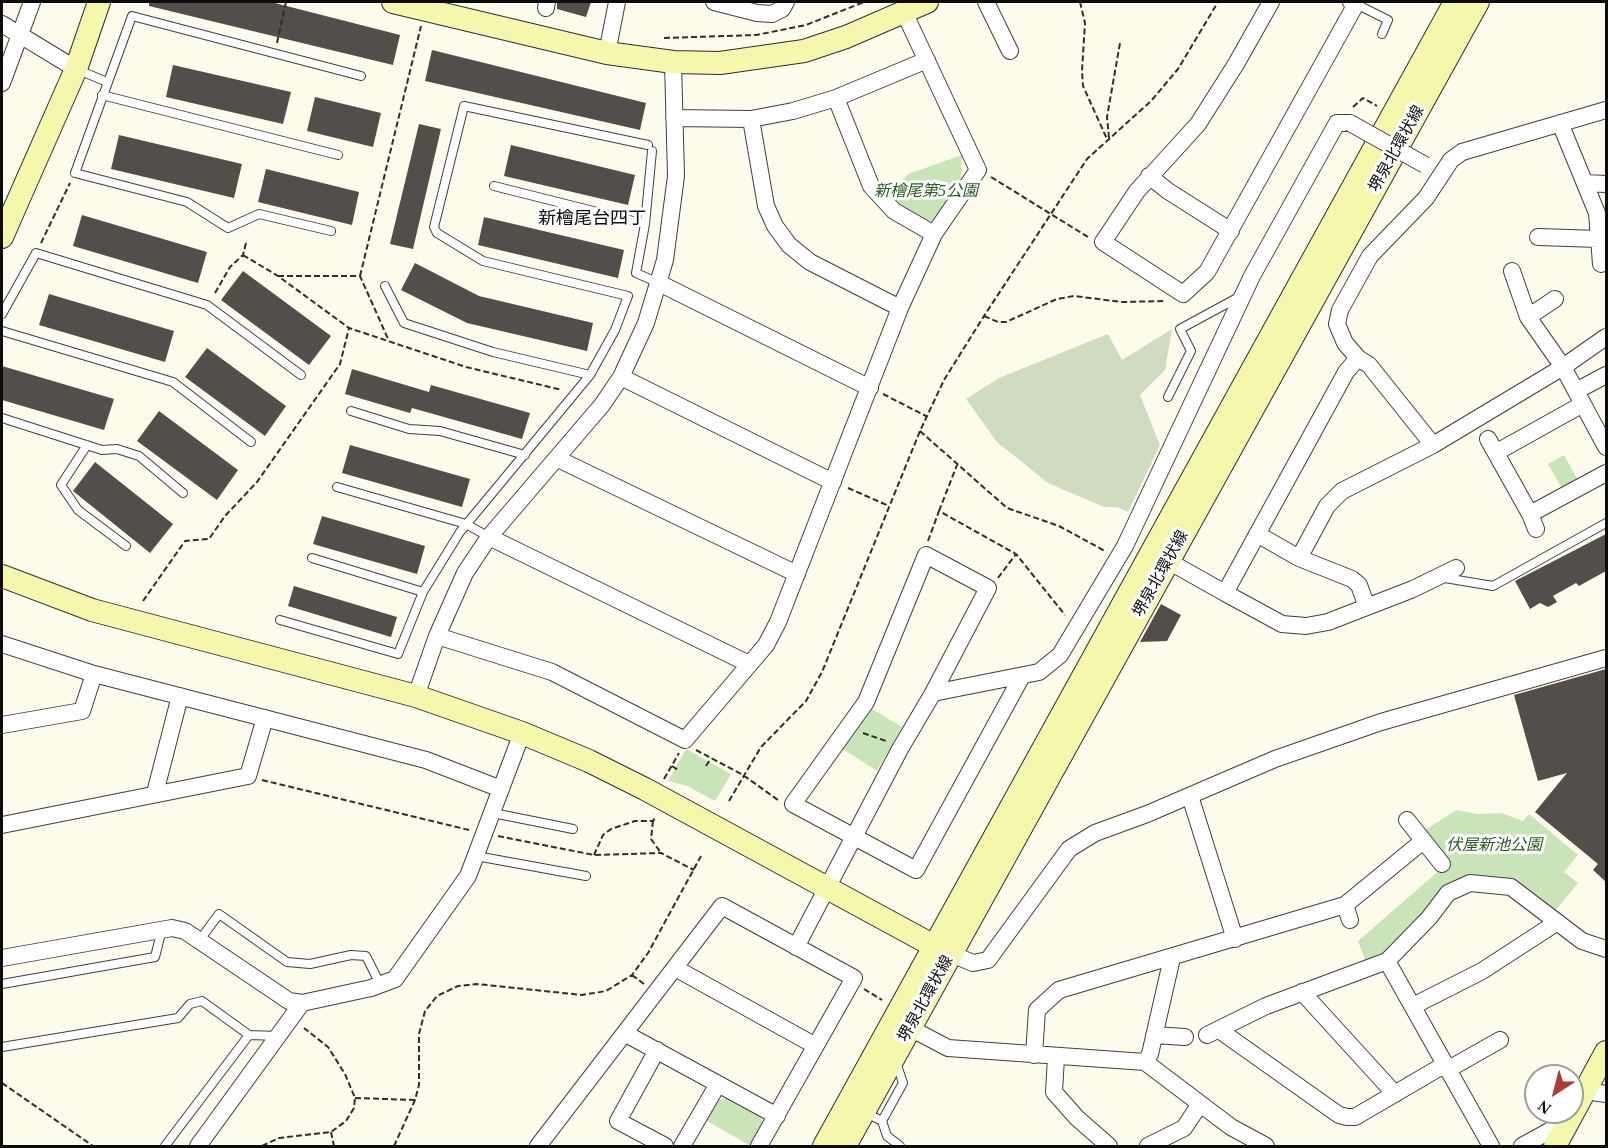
<!DOCTYPE html>
<meta charset="utf-8">
<style>
body{margin:0}
#map{position:relative;width:1608px;height:1148px;overflow:hidden;background:#fdfcec;font-family:"Times New Roman",serif}
canvas{display:block}
.frame{position:absolute;inset:0;border:3px solid #0c0c0c;pointer-events:none}
.north{position:absolute;left:1524px;top:1064px;width:60px;height:60px;box-sizing:border-box;background:#fff;border:2px solid #9e9e9e;border-radius:50%;rotate:216deg;font-size:16px;font-weight:700;line-height:24px;text-align:center;color:#0c0c0c}
.north::after{content:'';display:block;margin:auto;width:21px;height:27px;background:#ad3c32;clip-path:polygon(50% 0,100% 100%,50% 72%,0 100%)}
</style>
<div id="map">
<canvas width="1608" height="1148"></canvas>
<div class="frame"></div>
<div class="north">N</div>
</div>
<script>
const ctx = document.querySelector('canvas').getContext('2d');
ctx.lineJoin = 'round';
function fillPath(path, color) { ctx.fillStyle = color; ctx.fill(path, 'evenodd'); }
const poly = rows => new Path2D(rows.map(r => 'M' + r).join(''));
function stroke(path, color, width, dash) { ctx.strokeStyle = color; ctx.lineWidth = width; ctx.lineCap = dash ? 'butt' : 'round'; ctx.setLineDash(dash || []); ctx.stroke(path); }
function label(font, color, halo, rows, align = 'center') {
  ctx.font = font + ' "Times New Roman","Noto Sans JP",serif'; ctx.lineWidth = 6; ctx.setLineDash([]); ctx.textBaseline = 'middle'; ctx.strokeStyle = halo; ctx.fillStyle = color; for (const [text, x, y, turn = 0] of rows) {
    ctx.save(); ctx.translate(x, y); ctx.rotate((+turn || 0) * Math.PI / 180); ctx.textAlign = isNaN(turn) ? turn : align; if (halo) ctx.strokeText(text, 0, 0); ctx.fillText(text, 0, 0); ctx.restore();
  }
}
const green = poly([
 [962,155,961,181,937,218,933,221,924,220,888,196,908,174],
 [1564,455,1578,480,1562,489,1548,464],
 [872,709,902,727,877,771,843,749],
 [686,749,731,774,715,801,687,786,668,781],
 [1456,810,1477,814,1501,813,1523,821,1529,814,1578,855,1564,872,1578,883,1554,912,1516,881,1466,880,1388,954,1366,962,1358,941,1449,862,1424,831],
 [726,1098,760,1116,762,1120,763,1125,751,1146,705,1120,716,1101]
]);
const cemetery = poly([
 [1172,329,1165,370,1140,395,1160,445,1128,512,1117,507,1104,507,1048,483,997,442,966,399,999,378,1108,334,1122,360]
]);
const building = poly([
 [149,2,271,2,400,35,393,65,149,6],
 [557,2,591,2,586,17,557,9],
 [432,50,646,103,640,130,425,81],
 [173,65,291,92,283,124,166,97],
 [315,97,381,113,373,147,307,131],
 [419,124,441,129,413,249,390,244],
 [119,135,242,164,234,198,111,169],
 [511,145,635,175,628,205,504,176],
 [266,169,359,192,352,225,258,202],
 [82,215,207,252,198,283,73,246],
 [484,217,624,250,618,278,478,245],
 [415,263,479,296,593,323,587,351,467,323,401,290],
 [243,271,331,336,309,365,221,300],
 [49,294,174,331,165,362,39,325],
 [207,348,286,406,265,436,185,377],
 [2,366,114,399,104,430,2,400],
 [352,369,429,392,431,385,530,413,522,439,412,408,410,413,345,394],
 [159,411,238,470,217,500,137,441],
 [350,445,470,479,462,507,342,473],
 [95,462,173,524,150,553,73,491],
 [322,516,425,546,417,574,313,544],
 [1606,534,1606,571,1579,586,1576,583,1553,596,1557,602,1548,607,1540,603,1530,609,1515,581],
 [294,586,397,617,391,637,288,606],
 [1161,604,1181,615,1167,641,1140,642],
 [1606,669,1606,882,1593,870,1598,864,1535,812,1567,773,1538,781,1514,695]
]);
const path = poly([
 [1080,2,1085,23,1082,71,1083,86,1107,139],
 [664,38,756,35,806,25,864,2],
 [277,43,286,2],
 [1353,107,1363,98,1377,106],
 [1109,138,1107,117,1120,43],
 [991,177,1088,237],
 [41,243,70,183],
 [243,255,278,276,349,328,466,367,562,390],
 [278,276,360,276,389,341],
 [360,276,421,26],
 [215,293,230,267,243,255,246,243],
 [984,316,998,322,1006,322,1057,299,1074,296,1122,302,1166,301],
 [883,394,926,416],
 [920,431,1007,508,1059,526,1105,551],
 [848,488,889,506],
 [939,511,957,465],
 [928,541,939,511,1016,554,1065,615],
 [998,578,1016,554],
 [143,601,185,541,209,539,225,516,257,482,340,364,349,328],
 [863,733,886,741],
 [696,750,743,775,778,800],
 [672,766,678,770],
 [706,766,711,758],
 [664,779,679,753],
 [262,780,469,830],
 [729,801,761,747,806,701,822,672,920,431,944,380,984,316,1087,159,1151,101,1178,69,1218,2],
 [653,821,651,839,661,853],
 [498,836,594,855,661,853,694,870],
 [594,855,603,835,611,829,635,821,653,821,656,816],
 [632,975,644,984],
 [864,989,882,1000],
 [2,1083,93,1146],
 [355,1098,415,1100],
 [331,1132,334,1146],
 [262,1146,279,1138,331,1132,346,1121,354,1108,355,1098,345,1074,328,1047,304,1028],
 [394,1146,415,1100,419,1085,419,1034,425,1011,437,996,458,986,477,984,582,995,606,991,632,975,648,953,701,856]
]);
const lane = poly([
 [1356,4,1388,20,1382,34],
 [76,69,107,82],
 [102,95,338,155],
 [652,151,645,224,636,273,659,283],
 [494,186,645,224],
 [331,231,259,214,228,228,187,202,75,173,132,16,361,76],
 [385,286,404,323,493,352,590,375],
 [2,314,36,253,207,305,301,375],
 [2,331,173,382,251,442],
 [1168,397,1191,351,1180,329,1239,297],
 [351,411,409,429,440,431,525,455],
 [2,418,102,450,117,449,139,456,183,493],
 [87,445,61,485,78,510,126,546],
 [337,487,466,524,489,537],
 [312,558,423,592],
 [1445,578,1493,586,1606,523],
 [280,620,398,654,423,592,460,532,590,375,615,330,628,296,483,261,437,233,434,227,464,106,648,145],
 [493,813,573,829],
 [476,856,586,876],
 [199,941,219,914,287,962,310,964,351,955,366,956,380,984],
 [2,984,155,957,162,929],
 [2,1047,178,1018,190,1004,202,1001,249,1035,278,1036],
 [866,1113,882,1121,887,1136,900,1146],
 [882,1121,903,1083,896,1062],
 [165,1146,249,1035]
]);
const street = poly([
 [714,2,757,13,772,14,782,9,786,2],
 [986,2,1010,51],
 [1271,2,1236,64,1198,124,1137,191,1103,242,1183,294,1207,272,1356,4,1351,2],
 [546,8,547,2],
 [2,24,76,69],
 [607,53,617,2],
 [2,83,32,2],
 [836,98,871,186,894,211,934,234],
 [674,118,751,119,793,111,836,98,927,60],
 [751,119,766,206,775,226,789,245,810,262,900,308],
 [1560,123,1597,213,1601,264],
 [1149,176,1168,191,1231,231],
 [1585,183,1606,184],
 [1538,237,1599,239],
 [1512,271,1528,317,1563,367,1606,447],
 [659,283,870,388],
 [1528,317,1555,299],
 [1358,358,1369,365,1433,445],
 [621,377,833,482],
 [1576,391,1606,375],
 [1488,439,1530,514,1536,529],
 [1497,452,1583,404],
 [558,459,797,574],
 [1530,514,1606,473],
 [1257,534,1299,558,1327,506,1342,491,1433,445,1563,367,1606,337],
 [489,537,749,664],
 [1161,557,1225,593,1346,372,1358,358,1345,343,1337,324,1340,310,1370,256,1426,198,1451,160,1462,152,1606,110],
 [1299,558,1352,579,1359,585,1367,607],
 [1225,593,1282,624,1306,626,1328,622,1413,589,1456,568],
 [437,636,552,672,685,740,766,645,778,622,900,308,934,234,978,170,904,12],
 [2,644,94,674,426,760,501,789],
 [933,693,988,588,926,555,866,702,793,804,916,870,1022,676],
 [416,696,437,636,465,573,489,537,602,405,621,377,646,323,665,260,676,176,673,62],
 [2,725,82,711,94,674],
 [155,793,180,696],
 [1190,796,1235,939],
 [1407,820,1442,864],
 [2,825,248,776,265,718],
 [1345,905,1350,920],
 [796,947,900,749,933,693,1039,672,1060,655,1125,546,1252,276,1337,123,1350,123],
 [942,950,973,963,988,960,1069,849,1095,833,1147,814,1275,759,1381,722,1606,658],
 [2,958,172,928,185,931,289,1001,302,1003,371,988,395,979,468,876,522,733],
 [1172,958,1150,1054,1145,1062,1231,1127,1266,1146],
 [1387,961,1491,1146],
 [675,968,814,1045],
 [1302,992,1395,1094],
 [1413,1006,1482,971,1556,923],
 [910,1028,948,1048,1145,1062],
 [1219,1030,1339,1115,1347,1117,1355,1117,1444,1065],
 [626,1034,777,1116],
 [1154,1035,1185,1037],
 [1207,1035,1266,1006,1387,961,1429,918,1448,893,1470,883,1511,887,1582,941,1606,949],
 [657,1050,618,1121,665,1146],
 [1034,1055,1037,1010,1059,990,1345,905,1423,841],
 [1056,1057,1054,1092,1077,1118,1109,1146],
 [1447,1070,1500,1040],
 [1585,1091,1606,1094],
 [198,1146,302,1003],
 [538,1146,722,906,854,978,759,1146],
 [682,1146,718,1084],
 [1148,1146,1184,1128,1200,1104],
 [1522,1146,1553,1129,1564,1129]
]);
const secondary = poly([
 [393,2,607,53,673,62,720,63,804,51,846,37,927,2],
 [2,237,76,69,99,2],
 [2,576,92,610,416,696,522,733,589,761,645,789,934,946],
 [824,1146,1455,2],
 [845,1146,1478,2],
 [1555,1146,1606,1052]
]);
const streetBridge = poly([
 [1350,123,1425,165]
]);
const streetNames = [
 ["堺泉北環状線",1397,149,-61],
 ["堺泉北環状線",1161,574,-61],
 ["堺泉北環状線",926,999,-61]
];
const parkNames = [
 ["新檜尾第5公園",926,192],
 ["伏屋新池公園",1494,846]
];
const neighbourhoodNames = [
 ["新檜尾台四丁",592,219]
];
fillPath(green, '#cae4b9');
fillPath(cemetery, '#cfdcc0');
fillPath(building, '#534e49');
stroke(lane, '#3f3f3f', 10);
stroke(street, '#3f3f3f', 18);
stroke(secondary, '#2e2e2e', 24);
stroke(path, '#2e2e2e', 2, [6, 3]);
stroke(lane, '#fff', 8);
stroke(street, '#fff', 16);
stroke(secondary, '#f5f7ad', 22);
stroke(streetBridge, '#3f3f3f', 18, []);
stroke(streetBridge, '#fff', 16);
label('16px', '#0c0c0c', '#fff', streetNames);
label('italic 16px', '#275c23', '#fff', parkNames);
label('18px', '#0c0c0c', '#fff', neighbourhoodNames);
</script>
